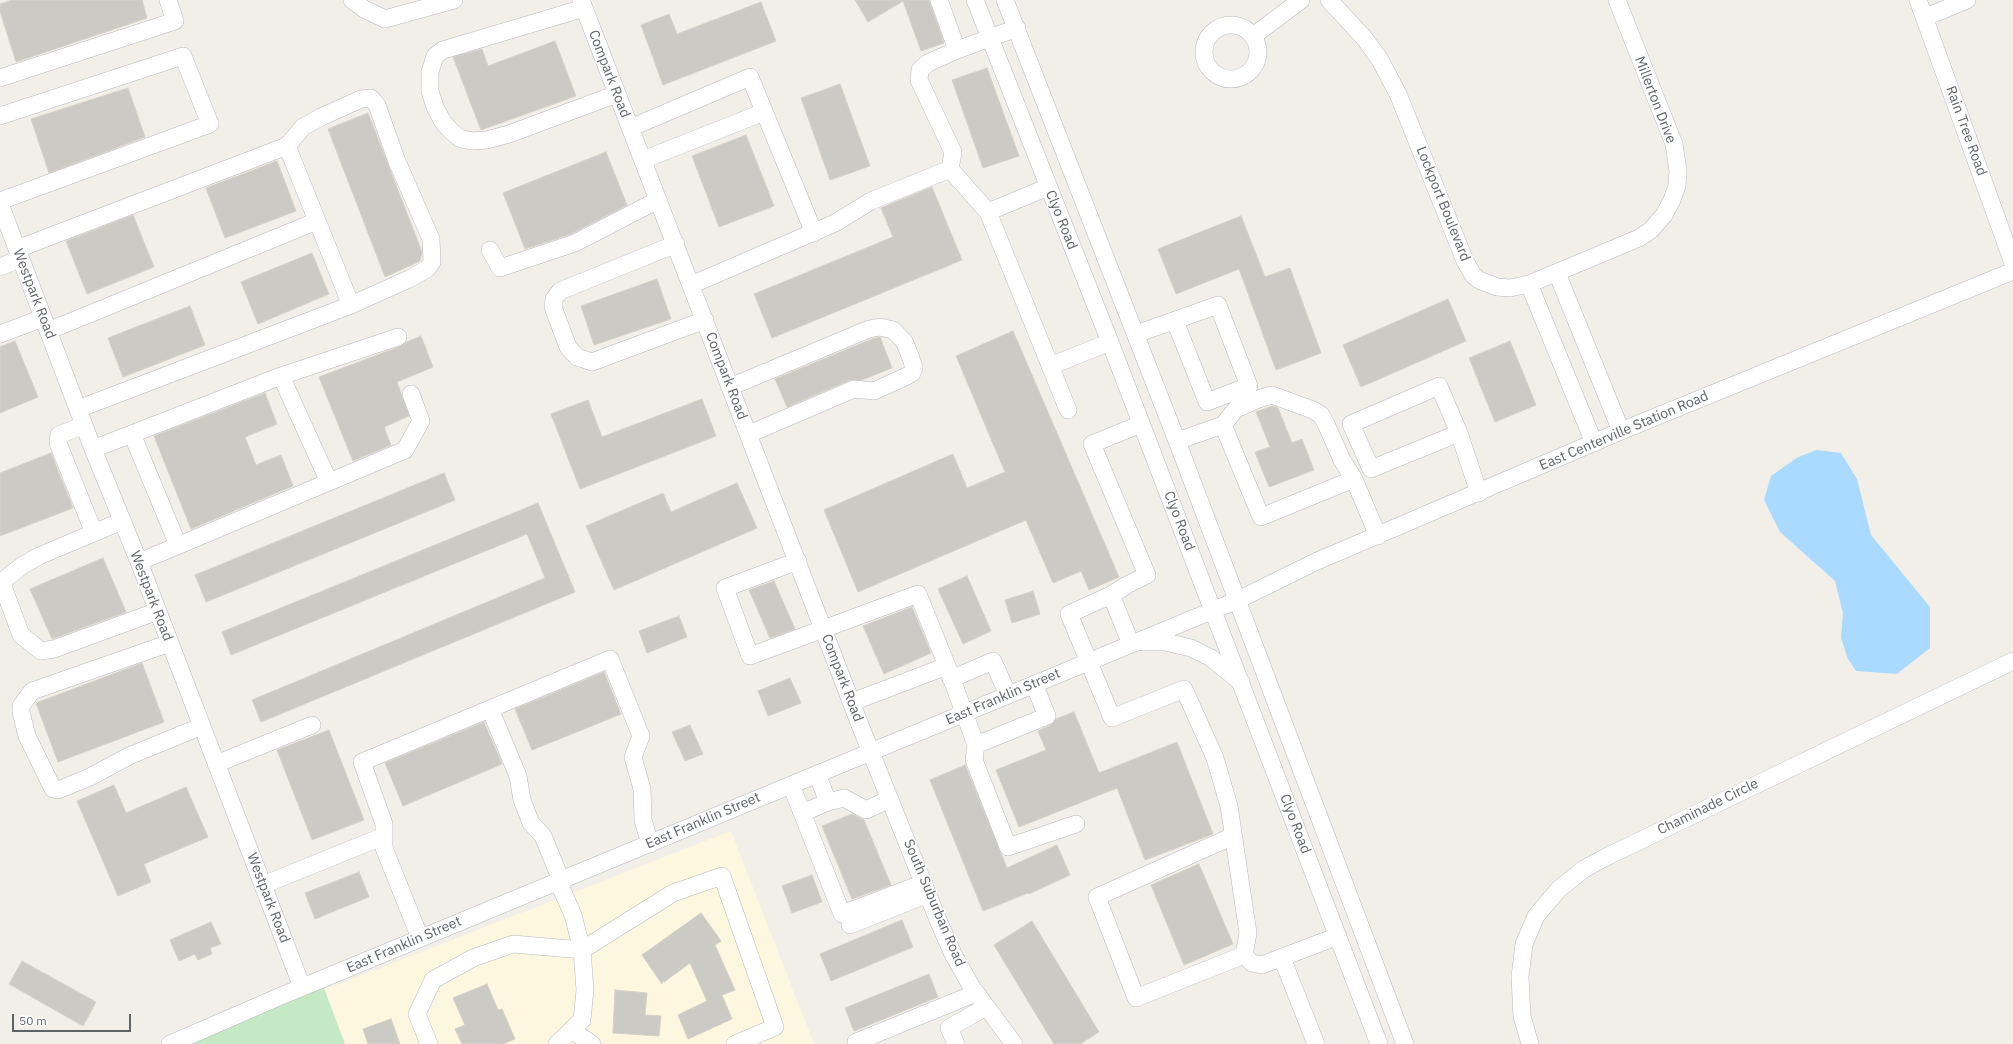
<!DOCTYPE html>
<style>
body{margin:0}
#map{position:relative;width:2013px;height:1044px;overflow:hidden;background:#f1efe8;font-family:"IBM Plex Sans",sans-serif}
canvas{display:block}
.scale{position:absolute;left:12px;top:1014px;width:119px;height:18px;box-sizing:border-box;border:2px solid #5f6368;border-top:0;padding-left:5px;font-size:12px;line-height:14px;white-space:nowrap;color:#5f6368;-webkit-text-stroke:3px #fff;paint-order:stroke}
</style>
<div id="map">
<canvas width="2013" height="1044"></canvas>
<div class="scale">50 m</div>
</div>
<script>
const ctx = document.querySelector('canvas').getContext('2d');
ctx.lineJoin = 'round';
function fillPath(path, color) { ctx.fillStyle = color; ctx.fill(path, 'evenodd'); }
const poly = rows => new Path2D(rows.map(r => 'M' + r).join(''));
function stroke(path, color, width, dash) { ctx.strokeStyle = color; ctx.lineWidth = width; ctx.lineCap = dash ? 'butt' : 'round'; ctx.setLineDash(dash || []); ctx.stroke(path); }
function label(font, color, halo, rows, align = 'center') {
  ctx.font = font + ' "IBM Plex Sans",sans-serif'; ctx.lineWidth = 3.5; ctx.setLineDash([]); ctx.textBaseline = 'middle'; ctx.strokeStyle = halo; ctx.fillStyle = color; for (const [text, x, y, turn = 0] of rows) {
    ctx.save(); ctx.translate(x, y); ctx.rotate((+turn || 0) * Math.PI / 180); ctx.textAlign = isNaN(turn) ? turn : align; if (halo) ctx.strokeText(text, 0, 0); ctx.fillText(text, 0, 0); ctx.restore();
  }
}
const commercial = poly([
 [731,831,814,1044,345,1044,324,990]
]);
const green = poly([
 [321,980,345,1044,169,1044]
]);
const water = poly([
 [1817,450,1841,453,1857,479,1871,535,1930,607,1930,648,1897,674,1856,671,1848,659,1841,638,1843,613,1835,581,1780,532,1764,500,1771,476,1798,457]
]);
const building = poly([
 [12,0,142,0,147,18,16,62,0,11,0,4,12,0],
 [855,0,929,0,944,43,921,51,903,1,868,22,855,0],
 [761,2,776,41,663,85,641,25,669,14,677,34,761,2],
 [555,41,576,96,481,130,453,57,482,49,488,66,555,41],
 [987,68,1019,156,983,168,952,80,987,68],
 [840,84,870,166,830,180,801,98,840,84],
 [128,88,145,137,49,173,31,119,128,88],
 [368,113,422,252,420,261,385,277,328,129,368,113],
 [746,135,774,206,719,227,692,156,746,135],
 [606,152,627,205,571,234,525,249,503,193,606,152],
 [277,161,296,211,225,238,206,188,277,161],
 [932,187,962,260,772,338,754,294,893,237,881,208,932,187],
 [133,215,154,267,87,294,66,241,133,215],
 [1241,216,1265,277,1290,268,1321,353,1276,370,1239,269,1176,294,1158,249,1241,216],
 [312,253,329,294,258,324,241,282,312,253],
 [657,279,671,319,594,345,581,306,657,279],
 [1448,299,1466,341,1361,387,1343,345,1448,299],
 [190,306,205,345,123,377,108,338,190,306],
 [1013,331,1119,577,1089,590,1081,571,1053,583,1026,520,858,592,824,510,953,454,967,488,1005,472,956,356,1013,331],
 [421,336,433,367,397,382,409,416,384,427,391,445,353,461,319,377,401,346,407,342,421,336],
 [880,337,892,368,862,380,850,380,787,407,775,379,872,339,880,337],
 [15,341,38,397,0,413,0,347,15,341],
 [1510,341,1536,405,1495,422,1469,358,1510,341],
 [265,393,277,424,245,437,256,465,281,455,293,486,191,529,154,436,265,393],
 [702,399,716,436,580,489,551,414,588,400,602,437,702,399],
 [1272,406,1278,408,1292,443,1302,439,1314,470,1269,487,1255,452,1270,447,1256,412,1272,406],
 [51,453,73,508,0,536,0,473,51,453],
 [444,473,455,500,206,602,195,575,444,473],
 [737,483,757,528,614,590,586,526,663,493,671,512,737,483],
 [538,503,575,592,261,722,252,700,545,578,527,534,231,655,222,632,538,503],
 [103,558,126,612,52,639,30,589,103,558],
 [967,576,991,631,963,644,938,589,967,576],
 [774,581,795,629,770,638,749,590,774,581],
 [1033,591,1040,614,1012,623,1005,600,1033,591],
 [912,607,931,653,884,674,863,626,912,607],
 [679,616,687,637,647,653,639,631,679,616],
 [142,663,164,722,58,762,36,703,142,663],
 [604,672,621,714,532,750,515,709,604,672],
 [790,678,801,703,768,716,758,691,790,678],
 [1074,712,1099,773,1177,742,1213,834,1145,860,1117,788,1019,827,996,770,1046,750,1038,731,1051,725,1056,719,1074,712],
 [484,722,502,764,403,806,385,763,484,722],
 [690,725,703,754,685,761,672,732,690,725],
 [329,730,364,820,312,840,277,750,329,730],
 [965,765,1007,868,1057,845,1070,875,1029,894,1028,893,983,911,930,780,965,765],
 [114,785,126,813,186,787,208,837,144,864,151,882,118,896,77,801,114,785],
 [852,814,864,820,891,885,852,899,822,826,852,814],
 [1199,864,1233,944,1184,965,1151,885,1199,864],
 [359,872,369,897,315,919,305,893,359,872],
 [812,875,822,902,792,913,782,886,812,875],
 [701,913,721,941,715,945,735,990,722,995,732,1019,688,1039,678,1015,707,1001,690,963,664,982,663,980,662,984,642,955,701,913],
 [902,920,913,947,831,981,820,954,902,920],
 [1032,921,1099,1032,1080,1044,1054,1044,994,945,1032,921],
 [211,922,221,944,210,948,212,954,198,960,195,954,179,961,170,940,211,922],
 [22,961,96,1002,83,1026,9,984,22,961],
 [929,974,938,997,854,1031,845,1008,929,974],
 [487,984,498,1010,502,1009,515,1039,503,1044,462,1044,455,1029,465,1025,453,998,487,984],
 [615,990,647,993,645,1015,661,1016,659,1036,613,1033,615,990],
 [391,1019,400,1044,368,1044,363,1029,391,1019]
]);
const minor = poly([
 [352,0,364,9,385,19,454,0],
 [581,0,860,725,938,920,953,954,971,986,1014,1044],
 [939,0,957,50],
 [975,0,1110,342,1379,1044],
 [1005,0,1177,441,1405,1044],
 [1329,0,1365,39,1380,60,1398,94,1465,261,1473,275,1479,280,1497,287,1510,288,1529,284,1639,238,1651,230,1664,215,1672,200,1677,186,1678,171,1674,144,1617,0],
 [1918,0,2013,263],
 [584,8,443,50,435,56,430,72,430,91,435,107,443,122,452,132,461,139,473,141,487,140,509,134,617,94],
 [1926,17,1967,0],
 '1204 52a27 27 0 1 1 54 0a27 27 0 1 1-54 0Z',
 [1253,36,1301,0],
 [0,78,175,21,168,0],
 [0,116,183,56,210,124,0,201],
 [630,128,750,77,814,233],
 [287,146,303,127,321,117,361,99,371,98,377,105,396,159,431,239,432,262,427,269,409,279,351,305],
 [643,160,764,112],
 [950,169,953,152,919,80,920,70,928,63,957,50,1017,28],
 [0,204,93,449,139,562,302,987],
 [988,212,1068,410],
 [676,244,560,291,554,299,553,307,568,347,577,357,592,362,705,320],
 [17,249,287,146,351,305,78,409],
 [490,250,500,268,575,243,658,200],
 [0,267,20,259],
 [1557,273,1621,431],
 [1529,284,1594,443],
 [691,285,835,223,871,201,950,169,988,212,1048,187],
 [48,331,317,221],
 [0,334,43,318],
 [1136,334,1218,305,1249,386,1207,402,1175,321],
 [1050,366,1110,342],
 [281,376,398,337],
 [730,387,869,329,880,327,893,330,904,341,911,358,914,368,912,373,907,376,874,391,854,389,749,434],
 [84,425,59,435,58,443,94,533],
 [1223,425,1236,409,1261,398,1272,395,1313,410,1321,415,1326,424,1342,460,1354,479],
 [1459,433,1371,469,1351,424,1439,386,1459,433,1479,493],
 [132,434,178,545],
 [1177,441,1223,425,1261,517,1354,479,1378,536],
 [93,449,281,376,329,482,139,562],
 [329,482,405,450,421,421,411,394],
 [122,521,39,556,23,565,4,580,4,589,21,635,41,651,54,649,158,611],
 [798,561,725,588,750,656,918,594,947,666],
 [1111,595,1127,585,1147,575,1092,444,1141,424],
 [1143,642,1165,642,1191,648,1211,658,1241,682],
 [170,643,32,691,21,706,21,712,27,736,53,789,58,790,90,777,129,756,202,726],
 [1131,644,1111,595,1069,614,1112,718,1184,689,1215,758,1229,806,1248,933,1244,955,1252,963,1262,965,1338,936],
 [951,679,993,661,1008,695],
 [852,702,947,666,976,745,974,760,1008,847,1076,824],
 [490,709,518,776,522,800,531,823,543,836,561,880],
 [976,745,1047,716,1034,684],
 [216,764,312,725],
 [817,774,828,802,844,798,866,810,890,799],
 [791,785,842,914,924,883],
 [802,813,828,802],
 [1233,836,1097,897,1136,998,1244,955],
 [263,885,384,836],
 [850,925,928,894],
 [420,938,384,848,384,824,362,762,610,659,641,736,633,757,642,789,643,820,650,844],
 [1282,958,1316,1044],
 [571,1030,592,1044],
 [856,1042,976,993],
 [170,1044,281,996,1238,600,1315,562,1621,431,2013,271],
 [429,1044,417,1014,433,980,473,958,513,944,582,950,673,893,722,876,775,1027,735,1044],
 [557,1044,582,1020,585,990,582,950,573,915,558,881],
 [956,1044,949,1028,986,1007],
 [1530,1044,1522,1016,1520,977,1524,944,1536,916,1559,889,1584,869,1604,858,2013,661]
]);
const streetNames = [
 ["Compark Road",609,74,69],
 ["Millerton Drive",1655,100,69],
 ["Rain Tree Road",1966,131,70],
 ["Lockport Boulevard",1443,204,68],
 ["Clyo Road",1061,220,68],
 ["Westpark Road",34,294,69],
 ["Compark Road",726,376,69],
 ["East Centerville Station Road",1624,431,-23],
 ["Clyo Road",1179,521,69],
 ["Westpark Road",151,596,69],
 ["Compark Road",842,678,69],
 ["East Franklin Street",1003,697,-23],
 ["Chaminade Circle",1708,807,-26],
 ["East Franklin Street",703,821,-23],
 ["Clyo Road",1295,824,69],
 ["Westpark Road",268,898,69],
 ["South Suburban Road",934,903,67],
 ["East Franklin Street",404,945,-23]
];
fillPath(commercial, '#fef7e0');
fillPath(green, '#c5e8c5');
fillPath(water, '#aadaff');
fillPath(building, '#cccac5');
stroke(building, '#d6d1c6', 1);
stroke(minor, '#b5b8bc', 18);
stroke(minor, '#fff', 17);
label('14px', '#5f6368', '#fff', streetNames);
</script>
